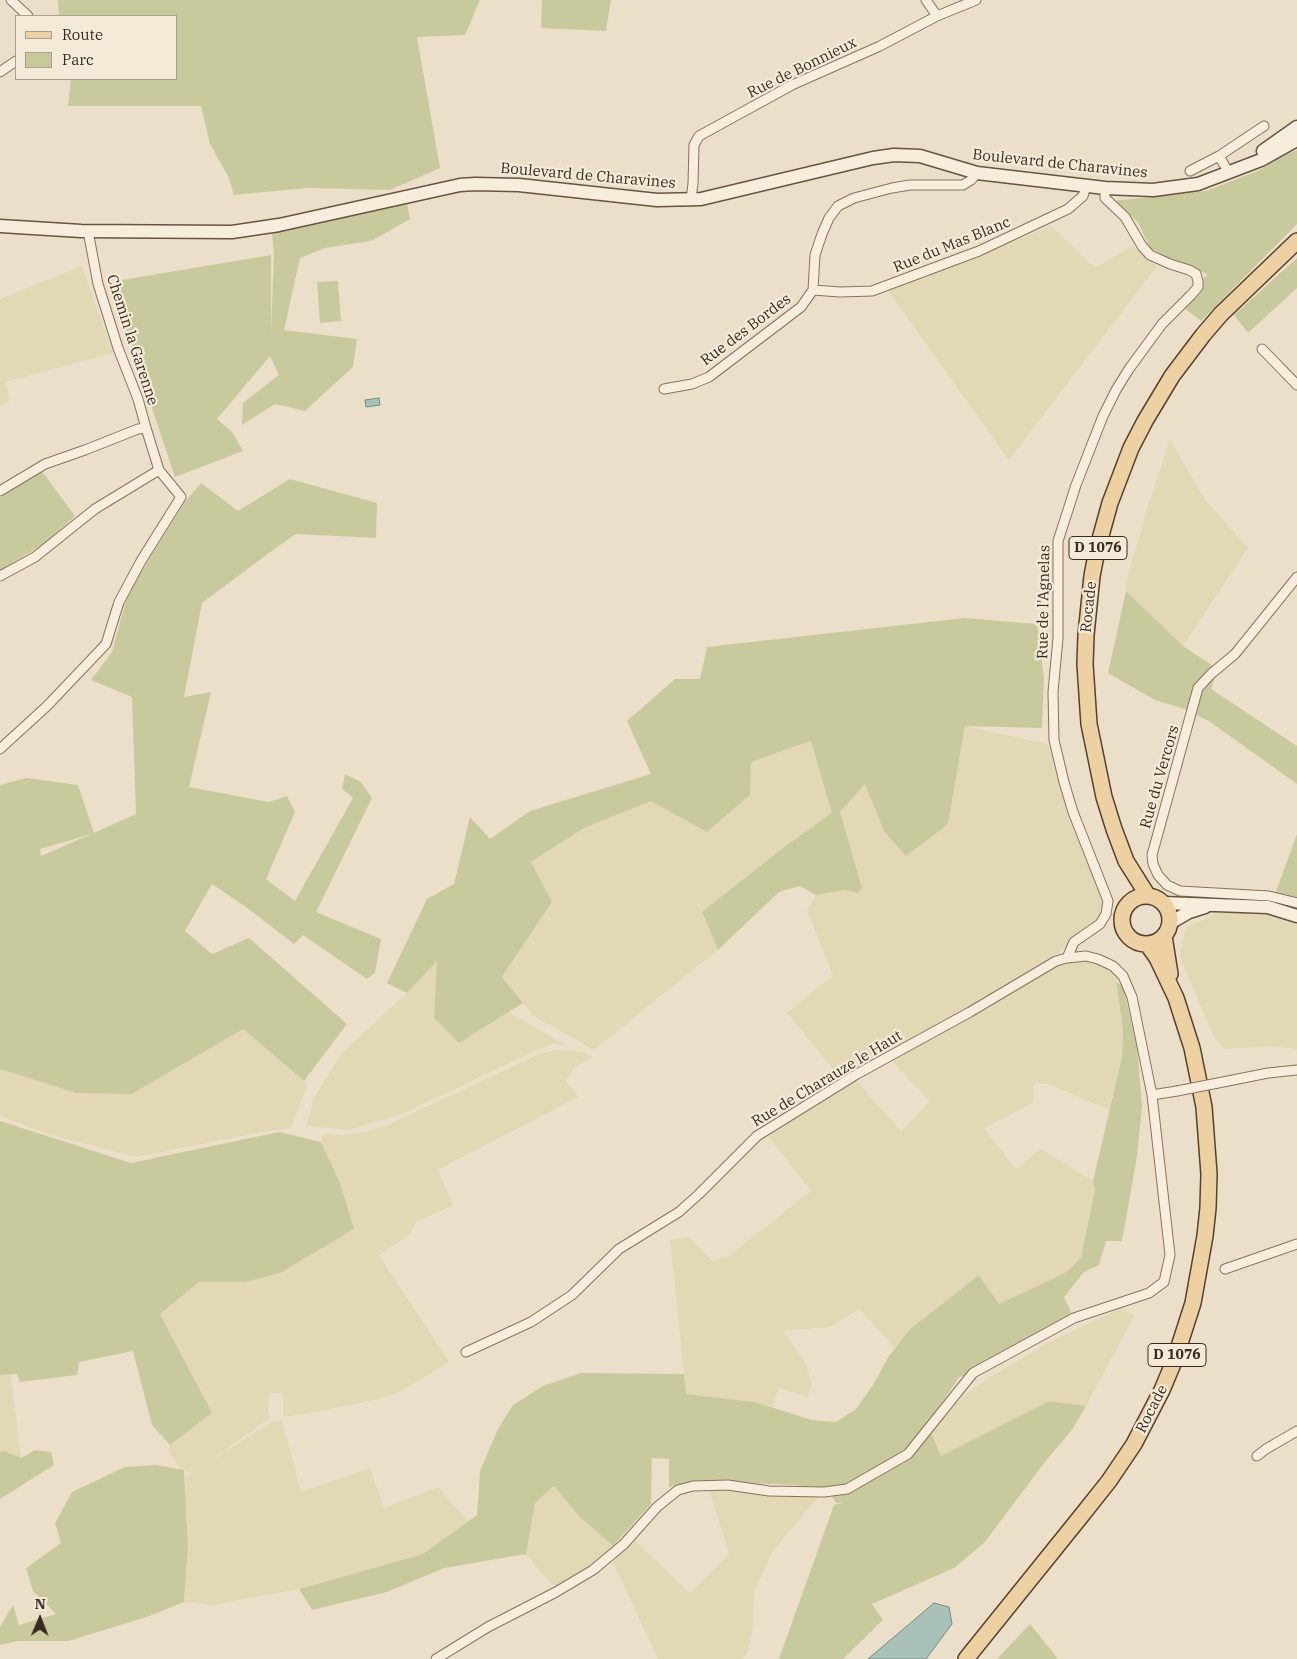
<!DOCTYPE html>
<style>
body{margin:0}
#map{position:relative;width:1297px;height:1659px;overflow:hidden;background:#ecdfc9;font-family:"IBM Plex Serif",serif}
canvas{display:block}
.legend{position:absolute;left:15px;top:15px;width:162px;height:65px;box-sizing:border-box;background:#f4ead8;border:1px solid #a99e8f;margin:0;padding:6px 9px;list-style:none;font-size:15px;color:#392b21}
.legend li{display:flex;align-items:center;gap:10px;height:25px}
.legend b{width:25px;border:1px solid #a99e8f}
.north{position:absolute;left:15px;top:1594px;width:50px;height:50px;-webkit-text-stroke:4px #f4ead8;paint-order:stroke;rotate:1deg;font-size:14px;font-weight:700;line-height:20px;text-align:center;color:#392b21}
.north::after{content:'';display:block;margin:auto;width:18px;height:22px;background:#392b21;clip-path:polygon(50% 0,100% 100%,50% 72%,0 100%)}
</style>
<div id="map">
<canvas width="1297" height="1659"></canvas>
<ul class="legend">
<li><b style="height:6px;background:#edd1a3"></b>Route</li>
<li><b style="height:14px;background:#c8ca9d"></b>Parc</li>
</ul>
<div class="north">N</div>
</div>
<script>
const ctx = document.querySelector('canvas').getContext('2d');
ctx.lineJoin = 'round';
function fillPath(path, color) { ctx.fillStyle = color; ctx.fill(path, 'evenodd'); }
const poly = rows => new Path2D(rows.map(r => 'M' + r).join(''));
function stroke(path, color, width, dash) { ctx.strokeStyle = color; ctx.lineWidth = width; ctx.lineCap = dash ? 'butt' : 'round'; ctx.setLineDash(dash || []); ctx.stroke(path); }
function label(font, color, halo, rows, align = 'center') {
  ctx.font = font + ' "IBM Plex Serif",serif'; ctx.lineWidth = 4.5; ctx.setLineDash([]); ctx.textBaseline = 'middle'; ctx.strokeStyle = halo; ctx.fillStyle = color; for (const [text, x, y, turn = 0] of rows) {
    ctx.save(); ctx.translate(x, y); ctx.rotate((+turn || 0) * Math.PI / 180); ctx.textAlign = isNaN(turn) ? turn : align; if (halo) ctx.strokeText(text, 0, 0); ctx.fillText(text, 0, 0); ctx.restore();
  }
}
const farmland = poly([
 [1051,226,1095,268,1132,246,1157,266,1009,460,888,291],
 [82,266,113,353,6,382,10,401,0,405,0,299],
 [1170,439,1204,498,1248,548,1183,646,1126,591,1126,582,1148,506],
 [965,726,1048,744,1066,806,1102,892,1104,906,1098,922,1044,963,992,996,842,1080,787,1013,833,975,807,910,816,895,845,890,858,893,862,889,840,812,866,783,884,831,948,824],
 [812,741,832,813,702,912,718,950,594,1050,534,1016,502,978,552,902,531,862,584,828,651,800,707,832,750,795,751,762],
 [1224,910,1272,914,1297,925,1297,1049,1270,1046,1223,1049,1212,1033,1180,958,1183,938,1187,927],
 [438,960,434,1018,459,1043,508,1012,568,1046,554,1044,541,1048,402,1114,349,1130,306,1126,314,1098,342,1053,407,993],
 [1084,960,1106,966,1117,976,1116,983,1123,1029,1122,1058,1109,1110,1048,1084,1034,1083,1033,1103,984,1128,1016,1169,1041,1149,1093,1181,1095,1189,1081,1258,1065,1273,999,1304,979,1275,909,1330,894,1349,887,1339,859,1309,830,1327,783,1331,805,1362,812,1383,808,1397,779,1388,772,1408,754,1402,686,1394,670,1240,689,1237,712,1261,729,1256,811,1191,768,1136,856,1080,901,1131,930,1101,890,1059,1054,967],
 [243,1029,304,1081,307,1086,291,1128,256,1133,136,1157,48,1134,0,1116,0,1069,76,1093,132,1094],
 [555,1050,584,1052,593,1058,585,1061,573,1069,566,1081,579,1097,437,1170,454,1205,416,1222,410,1234,379,1255,449,1362,400,1392,378,1399,315,1412,283,1417,283,1393,269,1393,268,1413,271,1417,206,1464,270,1423,282,1420,301,1492,370,1468,384,1508,438,1487,468,1521,423,1554,299,1589,212,1605,184,1602,188,1547,185,1478,192,1474,180,1468,169,1453,170,1445,212,1413,160,1314,199,1282,245,1282,354,1229,340,1183,321,1142,324,1134,344,1135,361,1133,386,1126,539,1054],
 [1121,1308,1135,1315,1086,1406,1049,1401,941,1456,931,1433,944,1416,967,1393,990,1377,1046,1344],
 [0,1375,11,1375,21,1458,7,1452,0,1453],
 [554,1486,579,1516,613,1546,593,1570,556,1592,554,1585,539,1570,526,1554,535,1503],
 [737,1489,802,1495,818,1498,772,1552,754,1593,753,1627,748,1652,741,1659,658,1659,612,1560,634,1540,690,1593,729,1554,709,1490]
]);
const green = poly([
 [58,0,480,0,465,35,417,37,440,168,390,190,307,188,234,195,229,178,210,144,201,106,68,106,71,79,176,79,176,16,59,16],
 [542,0,611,0,606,31,541,28],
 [1297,150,1297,224,1201,321,1183,307,1207,274,1170,259,1150,248,1138,222,1113,201,1206,191,1260,170,1277,159],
 [406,198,410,219,371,241,325,248,300,258,284,330,357,339,353,367,305,411,275,404,242,425,243,403,279,375,270,356,217,419,232,432,243,451,175,477,110,282,271,255,271,333,274,254,272,232],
 [1297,258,1297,288,1248,333,1234,315],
 [338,281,341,321,320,323,317,282],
 [41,470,75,516,44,544,0,570,0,498],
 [290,479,377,503,376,538,296,534,277,547,202,603,184,697,211,692,189,787,269,802,287,796,295,812,266,879,295,901,353,798,342,789,345,774,361,782,372,798,316,912,381,939,375,973,367,979,303,935,294,944,250,910,212,884,185,931,212,954,249,938,347,1024,304,1081,243,1029,132,1094,76,1093,0,1069,0,785,26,778,78,785,94,833,136,814,132,697,91,680,112,652,128,593,185,502,201,483,238,511],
 [88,835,89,835,41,856,40,849],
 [1126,591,1183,646,1218,669,1211,689,1297,746,1297,784,1209,721,1182,708,1155,700,1108,673],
 [964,618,1037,624,1044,677,1042,728,965,726,948,824,906,856,884,831,865,784,840,812,862,888,858,893,845,890,816,895,800,886,779,892,718,950,702,912,783,848,832,813,811,741,751,762,750,795,707,832,651,801,584,828,531,862,552,902,502,977,523,1003,459,1043,434,1018,437,961,407,993,387,983,427,899,454,884,470,817,490,839,530,811,651,774,627,721,675,679,700,679,707,647],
 [1297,834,1297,897,1275,894],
 [1116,982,1123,986,1137,1048,1142,1107,1137,1156,1122,1241,1106,1241,1099,1265,1084,1272,1064,1297,1074,1318,973,1373,959,1377,935,1414,931,1433,941,1456,1049,1401,1086,1406,1072,1430,1048,1458,984,1543,954,1568,872,1604,883,1620,843,1659,779,1659,834,1505,844,1502,836,1503,827,1488,795,1485,696,1481,669,1487,669,1459,652,1458,651,1504,613,1546,579,1516,554,1486,535,1503,526,1554,444,1568,387,1592,312,1610,299,1589,423,1554,477,1515,480,1471,498,1429,513,1405,543,1386,581,1373,684,1374,686,1394,754,1402,812,1420,836,1422,856,1409,873,1385,889,1356,910,1329,979,1275,999,1304,1065,1273,1081,1258,1095,1189,1093,1181,1122,1057,1123,1029],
 [0,1121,131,1163,279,1132,321,1142,340,1183,354,1229,280,1273,245,1282,199,1282,160,1314,212,1413,170,1445,152,1425,133,1351,79,1362,77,1375,20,1382,17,1374,0,1375],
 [35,1450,51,1452,54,1465,0,1499,0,1452,5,1451,21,1458],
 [156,1465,184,1470,188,1547,184,1602,147,1617,68,1641,18,1641,0,1645,0,1627,13,1605,19,1625,56,1614,33,1591,26,1568,61,1543,55,1523,72,1492,125,1467],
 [1030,1624,1058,1659,997,1659]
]);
const water = poly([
 [379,398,380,405,366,407,365,400,379,398],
 [934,1603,949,1607,952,1624,926,1659,868,1659,934,1603]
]);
const street = poly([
 [11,0,28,16],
 [926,0,937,16],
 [0,72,16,61],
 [1219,156,1229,173],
 [1190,171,1219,156,1264,126],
 [691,199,693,184,694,145,699,136,792,85,880,46,937,16,976,0],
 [88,231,98,284,118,348,138,399,146,428],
 [813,290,840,292,872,291,979,251,1068,209,1083,196,1086,186],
 [1262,349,1297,385],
 [664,389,692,384,709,377,801,307,813,290,815,255,822,234,829,218,838,206,854,198,892,188,910,185,963,185,971,180,977,173],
 [0,491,45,464,85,450,138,429,146,428,159,470,181,497,141,561,119,602,106,644,47,706,0,749],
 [0,576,35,557,95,509,159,470],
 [1297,577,1235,654,1211,674,1198,688,1152,855,1153,864,1158,875,1167,885,1180,891,1269,896,1297,903],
 [1067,958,1074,942,1100,924,1106,914,1108,901,1073,812,1064,782,1054,740,1053,692,1058,638,1058,541,1076,485,1103,416,1116,390,1129,369,1162,324,1191,295,1198,287,1198,281,1196,274,1189,270,1170,264,1150,255,1142,246,1125,217,1105,198,1105,188],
 [1218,1083,1268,1073,1297,1070],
 [1152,1095,1177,1091],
 [1225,1269,1297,1244],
 [1257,1456,1266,1449,1297,1431],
 [436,1659,488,1627,556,1592,593,1570,624,1544,657,1507,678,1490,693,1486,728,1485,769,1491,824,1492,847,1489,908,1454,973,1373,1074,1318,1149,1293,1164,1282,1170,1255,1152,1095,1132,997,1123,976,1113,966,1098,959,1086,956,1067,958,1056,961,970,1012,857,1074,757,1136,699,1194,679,1212,619,1249,572,1295,531,1322,466,1352]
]);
const secondary = poly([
 [1263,151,1297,127],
 [0,226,81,231,232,232,279,225,460,185,475,184,519,185,657,200,701,199,873,158,894,155,920,156,977,173,1105,188,1153,190,1198,184,1261,160,1297,140],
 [1164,903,1268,907,1297,916],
 [1170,923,1189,912,1205,907]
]);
const primary = poly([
 [1148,896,1126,861,1114,829,1104,797,1089,724,1085,664,1086,635,1092,576,1097,550,1110,503,1131,448,1145,421,1172,376,1203,335,1221,314,1297,241],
 '1122 920a24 24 0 1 1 48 0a24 24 0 1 1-48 0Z',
 [1164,936,1170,974],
 [966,1659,1082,1515,1109,1481,1134,1444,1162,1390,1175,1359,1193,1303,1205,1236,1208,1208,1209,1174,1204,1107,1192,1048,1176,998,1157,958,1147,944]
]);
const streetBridge = poly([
 [1177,1091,1218,1083]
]);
const shields = [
 [1098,548,58],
 [1177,1355,58]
];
const shieldNames = [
 ["D 1076",1098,548],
 ["D 1076",1177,1355]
];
const streetNames = [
 ["Rue de Bonnieux",802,68,-26],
 ["Boulevard de Charavines",1060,164,6],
 ["Boulevard de Charavines",588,176,5],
 ["Rue du Mas Blanc",952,245,-22],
 ["Rue des Bordes",746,330,-37],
 ["Chemin la Garenne",132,340,72],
 ["Rue de l'Agnelas",1044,602,-89],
 ["Rocade",1089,607,-84],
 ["Rue du Vercors",1160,777,-74],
 ["Rue de Charauze le Haut",827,1079,-31],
 ["Rocade",1152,1409,-63]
];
fillPath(farmland, '#e2d8b6');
fillPath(green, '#c8ca9d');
fillPath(water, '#a9c1b8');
stroke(water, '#708f85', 1);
stroke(street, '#88725e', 11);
stroke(secondary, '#6a5341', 15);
stroke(primary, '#564032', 18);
stroke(street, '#f7eddc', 9);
stroke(secondary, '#f7eddc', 12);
stroke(primary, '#edd1a3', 15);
stroke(streetBridge, '#88725e', 11, []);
stroke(streetBridge, '#f7eddc', 9);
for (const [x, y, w] of shields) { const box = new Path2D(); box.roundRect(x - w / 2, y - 11.5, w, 23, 4); ctx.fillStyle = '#f4ead8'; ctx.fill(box); stroke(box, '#392b21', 1); }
label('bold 14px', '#392b21', null, shieldNames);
label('15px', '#392b21', '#f4ead8', streetNames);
</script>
